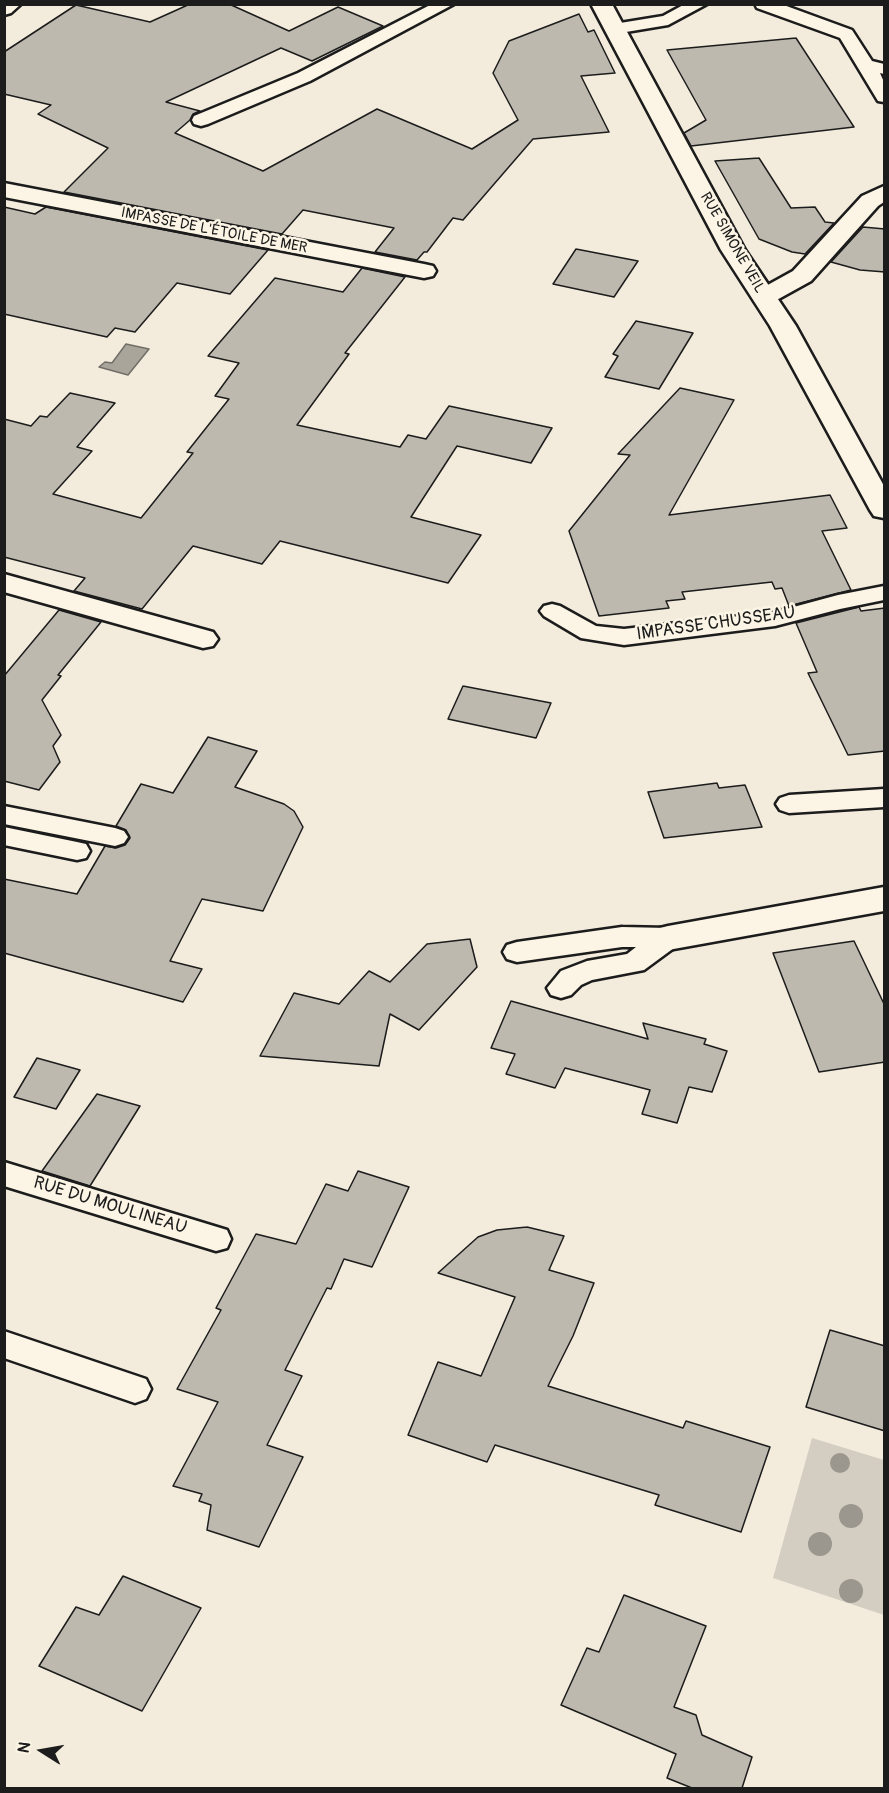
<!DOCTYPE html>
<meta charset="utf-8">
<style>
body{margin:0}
#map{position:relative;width:889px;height:1793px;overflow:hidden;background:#f3ecdd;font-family:Pangolin,sans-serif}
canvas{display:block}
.frame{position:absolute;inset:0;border:6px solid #1c1c1c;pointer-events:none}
.north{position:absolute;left:12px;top:1721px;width:60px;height:60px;-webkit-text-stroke:4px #fcf5e5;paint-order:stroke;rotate:281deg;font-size:16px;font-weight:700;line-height:24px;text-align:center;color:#1c1c1c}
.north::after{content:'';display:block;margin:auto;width:21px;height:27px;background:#1c1c1c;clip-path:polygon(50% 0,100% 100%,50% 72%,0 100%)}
</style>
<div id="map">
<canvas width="889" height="1793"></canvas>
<div class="frame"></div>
<div class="north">N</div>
</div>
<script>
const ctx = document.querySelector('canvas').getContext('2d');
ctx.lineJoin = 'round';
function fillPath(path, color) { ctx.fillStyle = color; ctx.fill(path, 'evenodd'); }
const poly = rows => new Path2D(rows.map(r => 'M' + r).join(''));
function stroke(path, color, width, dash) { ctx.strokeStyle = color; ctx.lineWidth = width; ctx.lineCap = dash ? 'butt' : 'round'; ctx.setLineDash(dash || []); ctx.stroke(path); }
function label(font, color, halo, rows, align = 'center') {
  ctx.font = font + ' Pangolin,sans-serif'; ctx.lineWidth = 5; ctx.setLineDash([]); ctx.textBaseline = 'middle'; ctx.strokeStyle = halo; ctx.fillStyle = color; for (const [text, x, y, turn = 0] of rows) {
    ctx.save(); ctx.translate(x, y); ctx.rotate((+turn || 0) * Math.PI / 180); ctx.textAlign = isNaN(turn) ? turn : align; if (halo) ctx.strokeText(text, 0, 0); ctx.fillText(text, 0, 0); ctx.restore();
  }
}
const green = poly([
 [812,1438,884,1460,884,1615,773,1578]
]);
const water = poly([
 [126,344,149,349,128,375,99,367,105,362,112,363,126,344]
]);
const building = poly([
 [190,4,229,4,289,31,338,7,383,26,312,61,281,48,166,102,200,111,193,114,190,120,175,133,263,171,377,109,472,149,518,120,493,73,509,41,579,14,588,32,594,30,615,73,581,76,609,132,533,139,463,220,453,218,427,252,424,252,417,260,375,252,394,228,303,210,282,234,64,192,108,148,38,114,51,105,4,94,4,52,76,5,150,22,190,4],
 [796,38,854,127,691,146,684,133,706,120,667,50,796,38],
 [759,158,791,208,815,207,825,222,834,223,805,254,792,252,759,239,715,161,759,158],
 [4,207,35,214,46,207,268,250,230,294,177,283,135,332,115,328,107,337,4,314,4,207],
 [863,227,885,229,885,272,860,270,831,262,863,227],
 [576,249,638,261,614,297,553,284,576,249],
 [362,268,405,277,345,353,349,354,297,425,400,447,408,435,426,439,449,406,552,428,531,463,457,446,411,517,481,535,448,583,280,541,262,564,193,546,142,609,74,591,85,578,4,557,4,419,31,426,40,416,47,417,70,393,115,403,77,447,92,451,53,494,141,518,193,453,187,452,229,399,215,396,239,363,208,356,275,278,343,292,362,268],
 [636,321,693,333,659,389,605,377,618,356,613,354,636,321],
 [680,388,734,400,669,515,830,495,847,528,822,531,851,590,789,606,782,588,775,589,772,582,682,592,685,599,666,601,669,608,599,616,569,531,630,455,618,454,680,388],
 [859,607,861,611,885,608,885,751,848,755,808,673,817,672,796,623,859,607],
 [59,610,101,622,58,675,61,676,42,700,61,735,53,746,60,762,39,790,4,781,4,676,59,610],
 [463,686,551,703,536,738,448,719,463,686],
 [208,737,257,751,235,787,284,804,294,811,303,827,263,911,202,899,170,961,202,969,183,1002,4,953,4,879,77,894,105,846,116,848,125,845,130,838,126,830,116,826,141,784,173,793,208,737],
 [717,783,719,788,745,785,762,827,664,838,648,792,717,783],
 [470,939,477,967,419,1030,390,1014,379,1066,260,1056,294,993,339,1004,369,971,390,982,427,944,470,939],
 [854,941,885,1006,885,1062,819,1072,773,953,854,941],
 [511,1001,648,1039,643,1023,706,1039,704,1044,727,1051,712,1092,689,1087,677,1123,642,1114,650,1090,565,1068,555,1088,506,1074,515,1054,491,1048,511,1001],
 [37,1058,80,1070,56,1109,14,1097,37,1058],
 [97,1094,140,1106,90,1186,42,1171,97,1094],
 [358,1171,409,1187,372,1267,344,1259,331,1289,327,1288,285,1370,302,1376,267,1445,303,1457,259,1547,207,1530,211,1505,199,1501,202,1494,173,1486,218,1402,177,1389,221,1310,216,1308,256,1234,296,1244,326,1184,348,1191,358,1171],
 [527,1227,564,1236,549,1270,594,1283,573,1336,548,1386,683,1428,686,1421,770,1447,741,1532,655,1505,659,1495,495,1445,487,1462,408,1435,438,1362,481,1376,515,1297,438,1273,478,1237,497,1230,527,1227],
 [830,1330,885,1346,885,1431,806,1407,830,1330],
 [123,1576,201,1608,142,1711,39,1666,76,1607,99,1615,123,1576],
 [624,1595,706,1626,674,1707,696,1715,702,1735,752,1757,742,1788,692,1788,667,1778,676,1754,561,1705,587,1648,599,1652,624,1595]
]);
const service = poly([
 [432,4,454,4,310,81,208,124,201,126,194,124,192,120,194,116,298,73,432,4],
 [685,4,707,4,668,25,614,34,608,33,605,29,608,25,614,24,663,16,685,4],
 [755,4,781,4,852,30,872,61,884,64,884,74,880,73,884,82,884,102,878,101,840,38,757,8,755,4],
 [884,586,884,600,840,609,775,626,624,645,581,638,544,616,540,611,544,606,552,604,560,606,596,626,624,629,775,612,838,595,884,586],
 [884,789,884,807,789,813,780,810,776,804,780,798,789,795,884,789],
 [4,806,115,828,124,831,128,837,124,843,115,846,4,824,4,806],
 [4,827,77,842,86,844,90,851,86,858,77,860,4,845,4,827],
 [622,927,668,928,678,931,682,938,678,945,644,970,592,980,581,985,571,995,561,998,551,995,547,988,561,971,587,961,627,954,636,947,622,947,517,962,507,959,503,952,507,945,517,942,622,927],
 [4,1162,227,1230,231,1239,227,1248,216,1251,4,1186,4,1162],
 [4,1331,146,1379,151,1389,146,1399,135,1403,4,1358,4,1331]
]);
const minor = poly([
 [4,4,21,4,11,13,4,15,4,4],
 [4,183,424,264,433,266,436,271,433,276,424,278,4,197,4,183],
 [884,186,884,202,878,206,811,281,773,302,764,304,755,302,752,297,755,292,793,271,862,196,884,186],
 [4,574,213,632,218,639,213,646,203,648,4,592,4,574],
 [884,887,884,911,668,950,656,947,651,938,656,929,668,926,884,887]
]);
const secondary = poly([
 [591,4,612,4,745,250,796,326,884,486,884,518,874,516,870,510,770,326,721,250,591,4]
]);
const trees = [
 [840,1463,10],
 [851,1516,12],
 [820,1544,12],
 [851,1591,12]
];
const farStreetnames = [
 ["IMPASSE DE L'ÉTOILE DE MER",214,231,11],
 ["RUE SIMONE VEIL",732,243,60]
];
const streetNames = [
 ["IMPASSE CHUSSEAU",716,624,-8],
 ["RUE DU MOULINEAU",110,1206,17]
];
fillPath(green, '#d3cec1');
fillPath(water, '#aaa59b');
stroke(water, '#716e68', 1.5);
fillPath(building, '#beb9ae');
stroke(building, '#1c1c1c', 1.5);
stroke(service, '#1c1c1c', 5);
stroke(minor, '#1c1c1c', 5);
stroke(secondary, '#1c1c1c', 5);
fillPath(service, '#fcf5e5');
fillPath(minor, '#fcf5e5');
fillPath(secondary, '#fcf5e5');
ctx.fillStyle = '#9b978e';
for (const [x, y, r] of trees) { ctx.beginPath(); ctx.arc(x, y, r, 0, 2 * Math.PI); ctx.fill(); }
label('15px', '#1c1c1c', '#fcf5e5', farStreetnames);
label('18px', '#1c1c1c', '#fcf5e5', streetNames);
</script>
